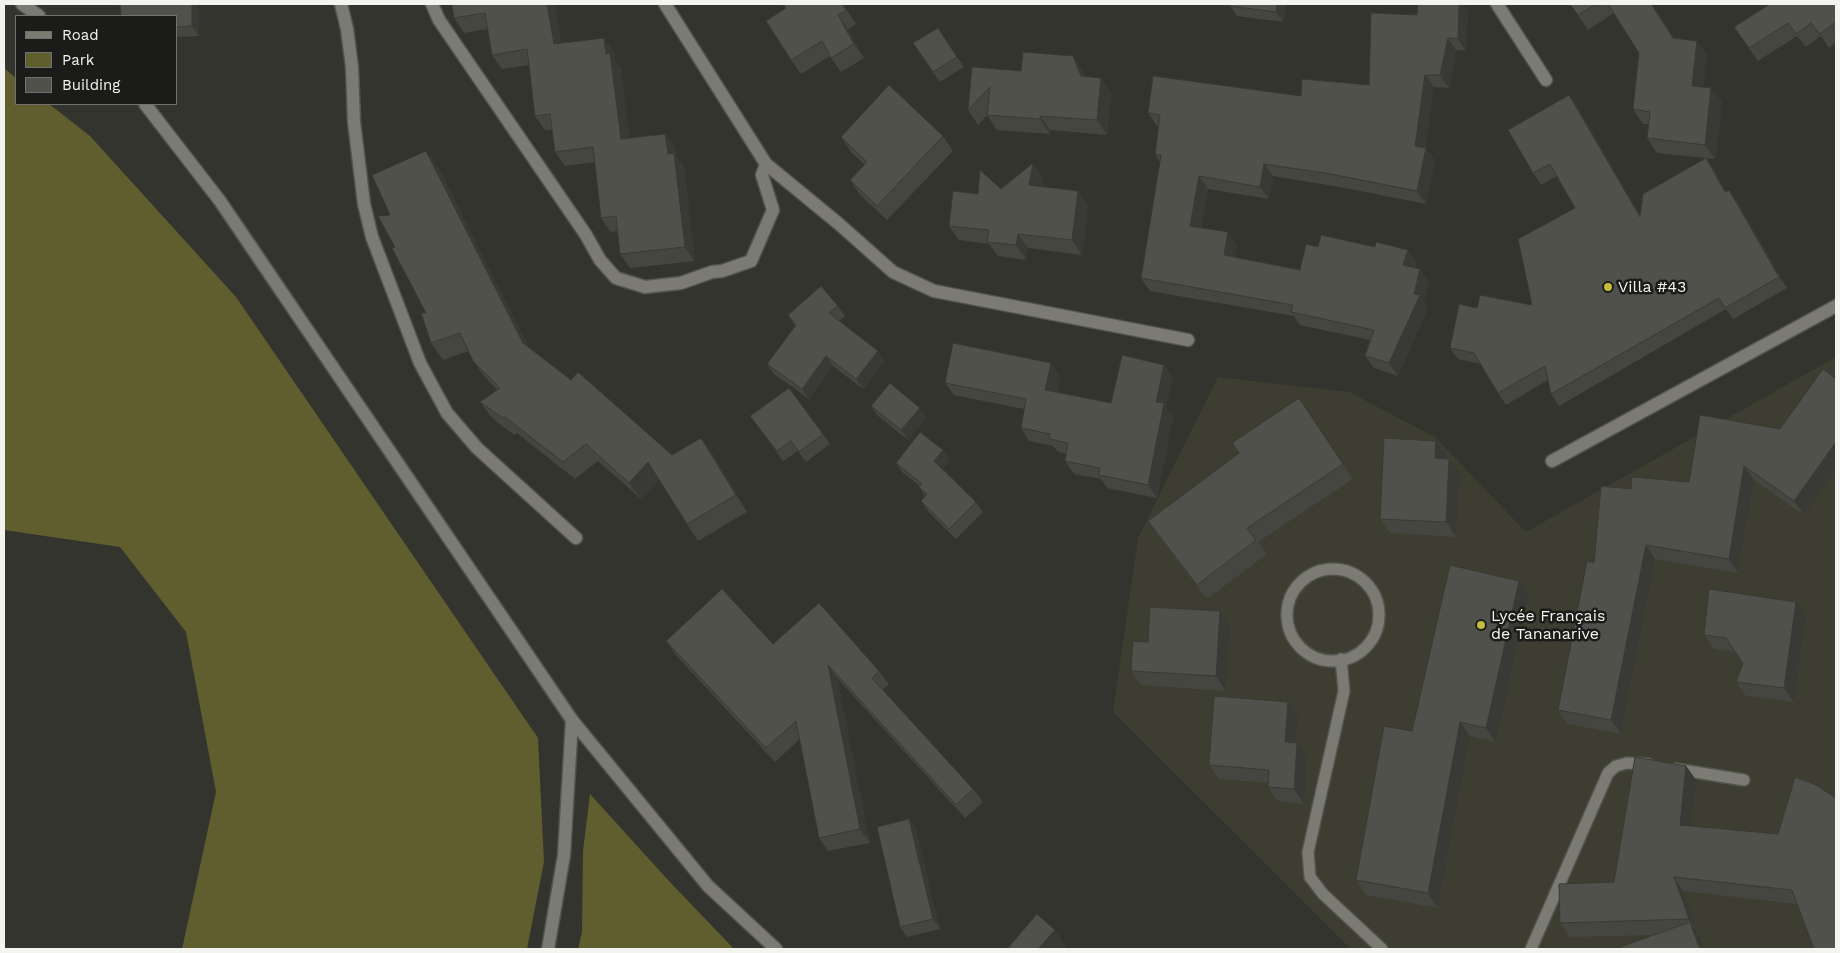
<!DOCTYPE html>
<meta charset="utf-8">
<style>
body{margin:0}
#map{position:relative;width:1840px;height:953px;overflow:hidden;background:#34342e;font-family:"Work Sans",sans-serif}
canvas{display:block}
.frame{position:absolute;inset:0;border:5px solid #f3f3ef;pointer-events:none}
.legend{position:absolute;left:15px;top:15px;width:162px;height:90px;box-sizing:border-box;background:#1b1b19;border:1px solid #71716f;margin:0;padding:6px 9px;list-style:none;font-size:15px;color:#f3f3ef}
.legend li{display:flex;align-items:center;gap:10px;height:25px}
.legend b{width:25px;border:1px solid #71716f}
</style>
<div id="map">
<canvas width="1840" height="953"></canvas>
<div class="frame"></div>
<ul class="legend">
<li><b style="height:6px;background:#7b7b74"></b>Road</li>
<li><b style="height:14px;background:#605d2f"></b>Park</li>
<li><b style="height:14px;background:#51514c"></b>Building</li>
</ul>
</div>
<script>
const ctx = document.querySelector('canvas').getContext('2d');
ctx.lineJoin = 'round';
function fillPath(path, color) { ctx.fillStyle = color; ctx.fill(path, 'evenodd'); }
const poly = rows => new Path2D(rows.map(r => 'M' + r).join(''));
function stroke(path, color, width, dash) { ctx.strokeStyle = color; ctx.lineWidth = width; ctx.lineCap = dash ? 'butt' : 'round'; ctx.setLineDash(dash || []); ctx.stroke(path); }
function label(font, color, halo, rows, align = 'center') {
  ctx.font = font + ' "Work Sans",sans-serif'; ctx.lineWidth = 5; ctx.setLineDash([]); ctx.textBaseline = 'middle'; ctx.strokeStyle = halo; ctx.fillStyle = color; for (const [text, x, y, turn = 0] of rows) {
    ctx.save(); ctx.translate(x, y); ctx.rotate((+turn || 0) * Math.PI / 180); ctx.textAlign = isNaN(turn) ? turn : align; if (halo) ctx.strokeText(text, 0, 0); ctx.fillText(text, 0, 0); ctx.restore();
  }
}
const built = poly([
 [1836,357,1836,949,1351,949,1113,712,1138,538,1218,377,1349,392,1435,437,1526,532]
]);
const green = poly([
 [4,68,16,78,16,104,49,104,90,136,236,297,538,738,544,862,527,949,182,949,216,792,186,632,120,547,4,530],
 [590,794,668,880,734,949,578,949,582,932,583,851]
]);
const service = poly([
 '1287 615a46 46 0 1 1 92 0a46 46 0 1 1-92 0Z',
 [1341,659,1344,691,1308,852,1310,877,1323,894,1382,949],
 [1676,769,1744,780],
 [1531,949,1608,773,1616,766,1627,763,1648,764]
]);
const minor = poly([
 [341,4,347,29,352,67,354,122,364,204,372,237,420,363,447,413,477,448,576,538],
 [432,4,439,20,586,235,600,260,616,278,645,287,681,283,712,272,722,271,751,261,773,210,762,175,766,164],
 [665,4,766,164,839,224,893,272,934,291,1188,340],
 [1497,4,1546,80],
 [1552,461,1836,306],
 [548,949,564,855,572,720]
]);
const tertiary = poly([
 [22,4,39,16],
 [145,104,220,201,572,720,708,886,776,949]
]);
const wall = poly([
 [198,4,199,36,176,37,176,16],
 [452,4,555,4,561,43,614,52,615,60,621,68,629,138,665,134,675,148,676,156,684,167,695,261,630,268,620,254,617,231,611,232,601,218,595,162,565,166,555,152,552,130,545,130,535,116,529,65,502,69,492,55,488,29,464,33,454,18],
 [843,4,856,24,848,29,864,58,841,72,830,56,801,74,791,60],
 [1230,4,1286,4,1283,22,1237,16,1230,6],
 [1418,4,1463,4,1468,12,1466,51,1456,50,1449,88,1434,87,1425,148,1435,161,1426,204,1340,187,1273,176,1269,199,1208,189,1201,228,1237,244,1234,257,1300,270,1318,247,1416,262,1415,268,1429,282,1424,302,1428,308,1398,376,1374,368,1365,356,1370,340,1300,325,1294,316,1150,291,1141,278,1160,162,1155,154,1159,126,1157,126,1148,113,1301,96,1369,85,1417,15],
 [1570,4,1652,4,1674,38,1707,55,1703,87,1711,88,1722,103,1715,159,1706,158,1714,169,1726,192,1737,201,1787,288,1733,319,1726,309,1559,406,1551,394,1548,380,1506,405,1498,393,1481,364,1458,359,1450,348,1477,308,1532,305,1575,208,1557,176,1541,185,1533,173,1569,95,1577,106,1640,215,1705,158,1657,153,1647,138,1649,124,1643,124,1633,109,1639,53,1614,13,1588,30],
 [1836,4,1836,42,1829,48,1821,36,1806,47,1797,36,1758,61,1734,27],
 [938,28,964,67,940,82,933,72],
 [972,67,1021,71,1083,71,1086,77,1111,92,1107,135,1050,130,1050,134,997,130,987,115,978,125,968,110],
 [943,136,953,151,887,220,860,195,850,180,865,165,851,152,841,137],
 [426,151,438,167,529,348,571,380,672,455,713,454,747,512,698,541,687,524,659,479,641,499,598,461,575,479,517,433,514,435,492,418,480,402,497,390,485,377,473,361,469,351,443,360,431,343,426,313,395,247,390,215],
 [1043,177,1041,187,1078,191,1088,205,1082,255,1028,248,1026,260,998,256,989,244,959,240,949,226,978,194,1001,189],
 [838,306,845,316,839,321,878,351,885,361,863,389,833,366,809,399,774,374,767,364,795,326,788,315],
 [1051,363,1060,376,1057,392,1111,403,1164,365,1173,378,1166,407,1173,416,1157,498,1107,488,1101,479,1074,474,1065,461,1067,454,1058,452,1053,446,1029,441,1021,428,1024,409,954,395,945,383],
 [871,406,927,417,908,440,878,416],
 [1309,413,1353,479,1258,542,1267,554,1207,599,1158,536,1148,521],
 [750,416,823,434,830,444,806,462,798,451,783,461],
 [1780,429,1804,515,1754,480,1738,573,1655,559,1621,734,1568,724,1558,710,1594,563,1689,482],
 [1446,455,1446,459,1460,473,1456,537,1390,533,1380,519],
 [950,460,943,469,976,502,983,512,956,539,928,511,921,501,925,496,919,487,920,486,903,473,896,463],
 [1519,581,1529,595,1496,742,1470,736,1438,908,1366,895,1356,880],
 [1220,611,1230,626,1226,691,1141,685,1131,671,1148,642],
 [1806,617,1794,702,1746,696,1736,682,1743,663,1736,652,1714,649,1704,635],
 [666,641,773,644,879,671,889,684,882,690,973,789,983,802,965,818,837,678,870,843,828,851,819,838,800,739,775,762,675,654],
 [1298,717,1296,743,1307,757,1304,804,1278,801,1268,787,1268,783,1219,779,1209,765],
 [1686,766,1696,780,1691,826,1778,834,1797,904,1683,891,1699,933,1698,933,1700,936,1705,949,1615,949,1656,935,1570,937,1560,923,1614,882],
 [909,819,916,829,940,929,907,937,900,927]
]);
const shadedWall = poly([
 [192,4,198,4,199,36,192,26],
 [547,4,555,4,564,58,554,44],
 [1277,4,1286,4,1283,22,1276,12],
 [1459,4,1463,4,1468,12,1466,51,1458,39],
 [1651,4,1652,4,1683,52,1673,38],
 [838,15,848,29,864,58,854,44],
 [604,38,614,52,615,60,621,68,631,153,621,139,606,54],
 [1448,38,1456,50,1449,88,1440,75],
 [1697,41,1707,55,1702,100,1692,86],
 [1073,56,1083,71,1091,90,1081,76],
 [1425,75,1434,87,1424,159,1415,146],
 [1101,78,1111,92,1107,135,1097,120],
 [1711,88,1722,103,1715,159,1705,145],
 [1569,95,1577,106,1648,228,1640,217],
 [1040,116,1050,130,1050,134,1040,119],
 [665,134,675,148,676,156,684,167,695,261,685,247,668,154],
 [1426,148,1435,161,1426,204,1417,191],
 [426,151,438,167,535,360,523,343],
 [1706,158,1714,169,1733,204,1725,192],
 [1033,163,1043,177,1039,199,1029,185],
 [1264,164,1273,176,1269,199,1260,187],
 [1199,176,1208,189,1199,238,1190,226],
 [1729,190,1737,201,1787,288,1779,277],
 [1078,191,1088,205,1082,255,1072,240],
 [1228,232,1237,244,1233,268,1224,255],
 [1018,234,1028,248,1026,260,1016,245],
 [1408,250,1416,262,1412,278,1403,265],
 [1420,269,1429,282,1424,302,1428,308,1398,376,1389,363,1414,294],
 [878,351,885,361,863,389,856,379],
 [826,356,833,366,809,399,802,389],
 [1051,363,1060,376,1054,403,1045,390],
 [1164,365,1173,378,1166,407,1173,416,1157,498,1148,485,1156,402],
 [920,408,927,417,908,440,901,430],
 [701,438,713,454,747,512,736,495],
 [1436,441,1446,455,1445,473,1435,458],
 [1836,442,1836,469,1804,515,1794,501],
 [943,450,950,460,941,471,934,461],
 [1449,459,1460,473,1456,537,1446,522],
 [648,462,660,478,641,499,629,483],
 [1744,466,1754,480,1738,573,1729,559],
 [1646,545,1655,559,1621,734,1611,720],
 [1519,581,1529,595,1496,742,1486,728],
 [1796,602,1806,617,1794,702,1784,688],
 [1220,611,1230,626,1226,691,1216,676],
 [828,665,837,678,870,843,860,829],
 [1288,702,1298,717,1295,756,1285,742],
 [1460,722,1470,736,1438,908,1428,893],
 [1297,743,1307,757,1304,804,1294,789],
 [1686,766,1696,780,1690,839,1680,825],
 [909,819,916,829,940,929,933,919],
 [1674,877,1683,891,1699,933,1689,919],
 [1690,922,1700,936,1705,949,1701,949,1699,947],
 [1055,930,1068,949,1038,949]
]);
const building = poly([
 [120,4,192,4,192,26,176,27,176,16,121,16,120,4],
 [452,4,547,4,554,44,604,38,606,54,610,53,621,139,665,134,668,154,674,153,685,247,620,254,616,216,601,218,593,147,555,152,550,114,535,116,527,49,492,55,485,13,454,18,452,4],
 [783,4,842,4,846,10,838,15,854,44,831,58,822,41,791,60,766,21,786,8,783,4],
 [1230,4,1277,4,1276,12,1230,6,1230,4],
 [1418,4,1459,4,1458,39,1448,38,1440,75,1425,75,1415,146,1426,148,1417,191,1331,174,1264,164,1260,187,1199,176,1190,226,1228,232,1224,255,1300,270,1306,244,1318,247,1321,235,1375,247,1376,242,1408,250,1403,265,1420,269,1414,294,1420,295,1389,363,1365,356,1374,330,1291,312,1293,305,1141,278,1161,155,1155,154,1160,115,1148,113,1153,76,1301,96,1302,79,1369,85,1371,13,1417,15,1418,4],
 [1570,4,1596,4,1578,15,1570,4],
 [1608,4,1651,4,1673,38,1697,41,1692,86,1711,88,1705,145,1647,138,1650,112,1633,109,1639,53,1608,4],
 [1770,4,1836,4,1836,22,1820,34,1811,23,1796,34,1788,23,1749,48,1734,27,1770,4],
 [938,28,957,57,933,72,913,43,938,28],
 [1023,52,1073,56,1081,76,1101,78,1097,120,1040,116,1040,119,987,115,990,87,968,110,972,67,1021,71,1023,52],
 [889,85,943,136,877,206,850,180,867,162,841,137,889,85],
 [1569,95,1640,217,1643,194,1706,158,1725,192,1729,190,1779,277,1725,308,1719,298,1551,394,1545,366,1498,393,1474,353,1450,348,1459,304,1477,308,1480,295,1532,305,1518,239,1575,208,1550,164,1533,173,1508,130,1569,95],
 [426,151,523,343,571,380,578,372,672,455,701,438,736,495,687,524,648,462,629,483,586,444,563,462,505,417,503,418,480,402,500,388,473,361,460,333,431,343,421,313,426,313,392,248,395,247,378,216,390,215,372,175,426,151],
 [1033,163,1029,185,1078,191,1072,240,1018,234,1016,245,987,242,989,230,949,226,953,191,978,194,980,170,1001,189,1033,163],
 [821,286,838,306,829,313,878,351,856,379,826,356,802,389,767,364,796,325,788,315,821,286],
 [953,343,1051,363,1045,390,1111,403,1122,355,1164,365,1156,402,1164,403,1148,485,1099,475,1100,468,1065,461,1068,443,1049,439,1050,434,1021,428,1026,399,945,383,953,343],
 [1823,369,1836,379,1836,442,1794,501,1744,466,1729,559,1646,545,1611,720,1558,710,1587,561,1594,563,1601,486,1631,489,1632,477,1689,482,1700,415,1780,429,1823,369],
 [890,383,920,408,901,430,871,406,890,383],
 [789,388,823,434,799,452,791,441,777,451,750,416,789,388],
 [1299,398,1343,464,1247,528,1256,540,1197,585,1148,521,1239,453,1232,443,1299,398],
 [920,432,943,450,934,461,976,502,949,529,921,501,927,494,919,487,922,484,896,463,920,432],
 [1384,438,1436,441,1435,458,1449,459,1446,522,1380,519,1384,438],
 [1450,565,1519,581,1486,728,1460,722,1428,893,1356,880,1384,726,1412,731,1450,565],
 [722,589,773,644,819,603,879,671,872,678,973,789,956,805,828,665,860,829,819,838,796,721,766,748,666,641,722,589],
 [1709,589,1796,602,1784,688,1736,682,1743,663,1726,638,1704,635,1709,589],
 [1150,607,1220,611,1216,676,1131,671,1133,641,1148,642,1150,607],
 [1214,696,1288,702,1285,742,1297,743,1294,789,1268,787,1269,770,1209,765,1214,696],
 [1635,757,1686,766,1680,825,1778,834,1795,777,1816,785,1836,798,1836,949,1814,949,1792,890,1674,877,1689,919,1560,923,1559,884,1614,882,1635,757],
 [909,819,933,919,900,927,877,827,909,819],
 [1037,914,1055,930,1038,949,1007,949,1037,914],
 [1690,922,1699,947,1702,949,1615,949,1690,922]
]);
const markers = [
 [1608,287,5,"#c4bc3e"],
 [1481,625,5,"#c4bc3e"]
];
const poiNames = [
 ["Villa #43",1618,287],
 ["Lycée Français",1491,616],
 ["de Tananarive",1491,634]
];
fillPath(built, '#3d3d31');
fillPath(green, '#605d2f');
stroke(service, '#53534e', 14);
stroke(minor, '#53534e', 15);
stroke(tertiary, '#53534e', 15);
stroke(service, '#7b7b74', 11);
stroke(minor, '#7b7b74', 12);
stroke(tertiary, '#7b7b74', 12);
fillPath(wall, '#464641');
fillPath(shadedWall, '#393935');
fillPath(building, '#51514c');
stroke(building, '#393935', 1);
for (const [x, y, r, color] of markers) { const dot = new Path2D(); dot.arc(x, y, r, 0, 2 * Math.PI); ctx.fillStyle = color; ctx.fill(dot); stroke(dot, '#1b1b19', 2); }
label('16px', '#f3f3ef', '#1b1b19', poiNames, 'left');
</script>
